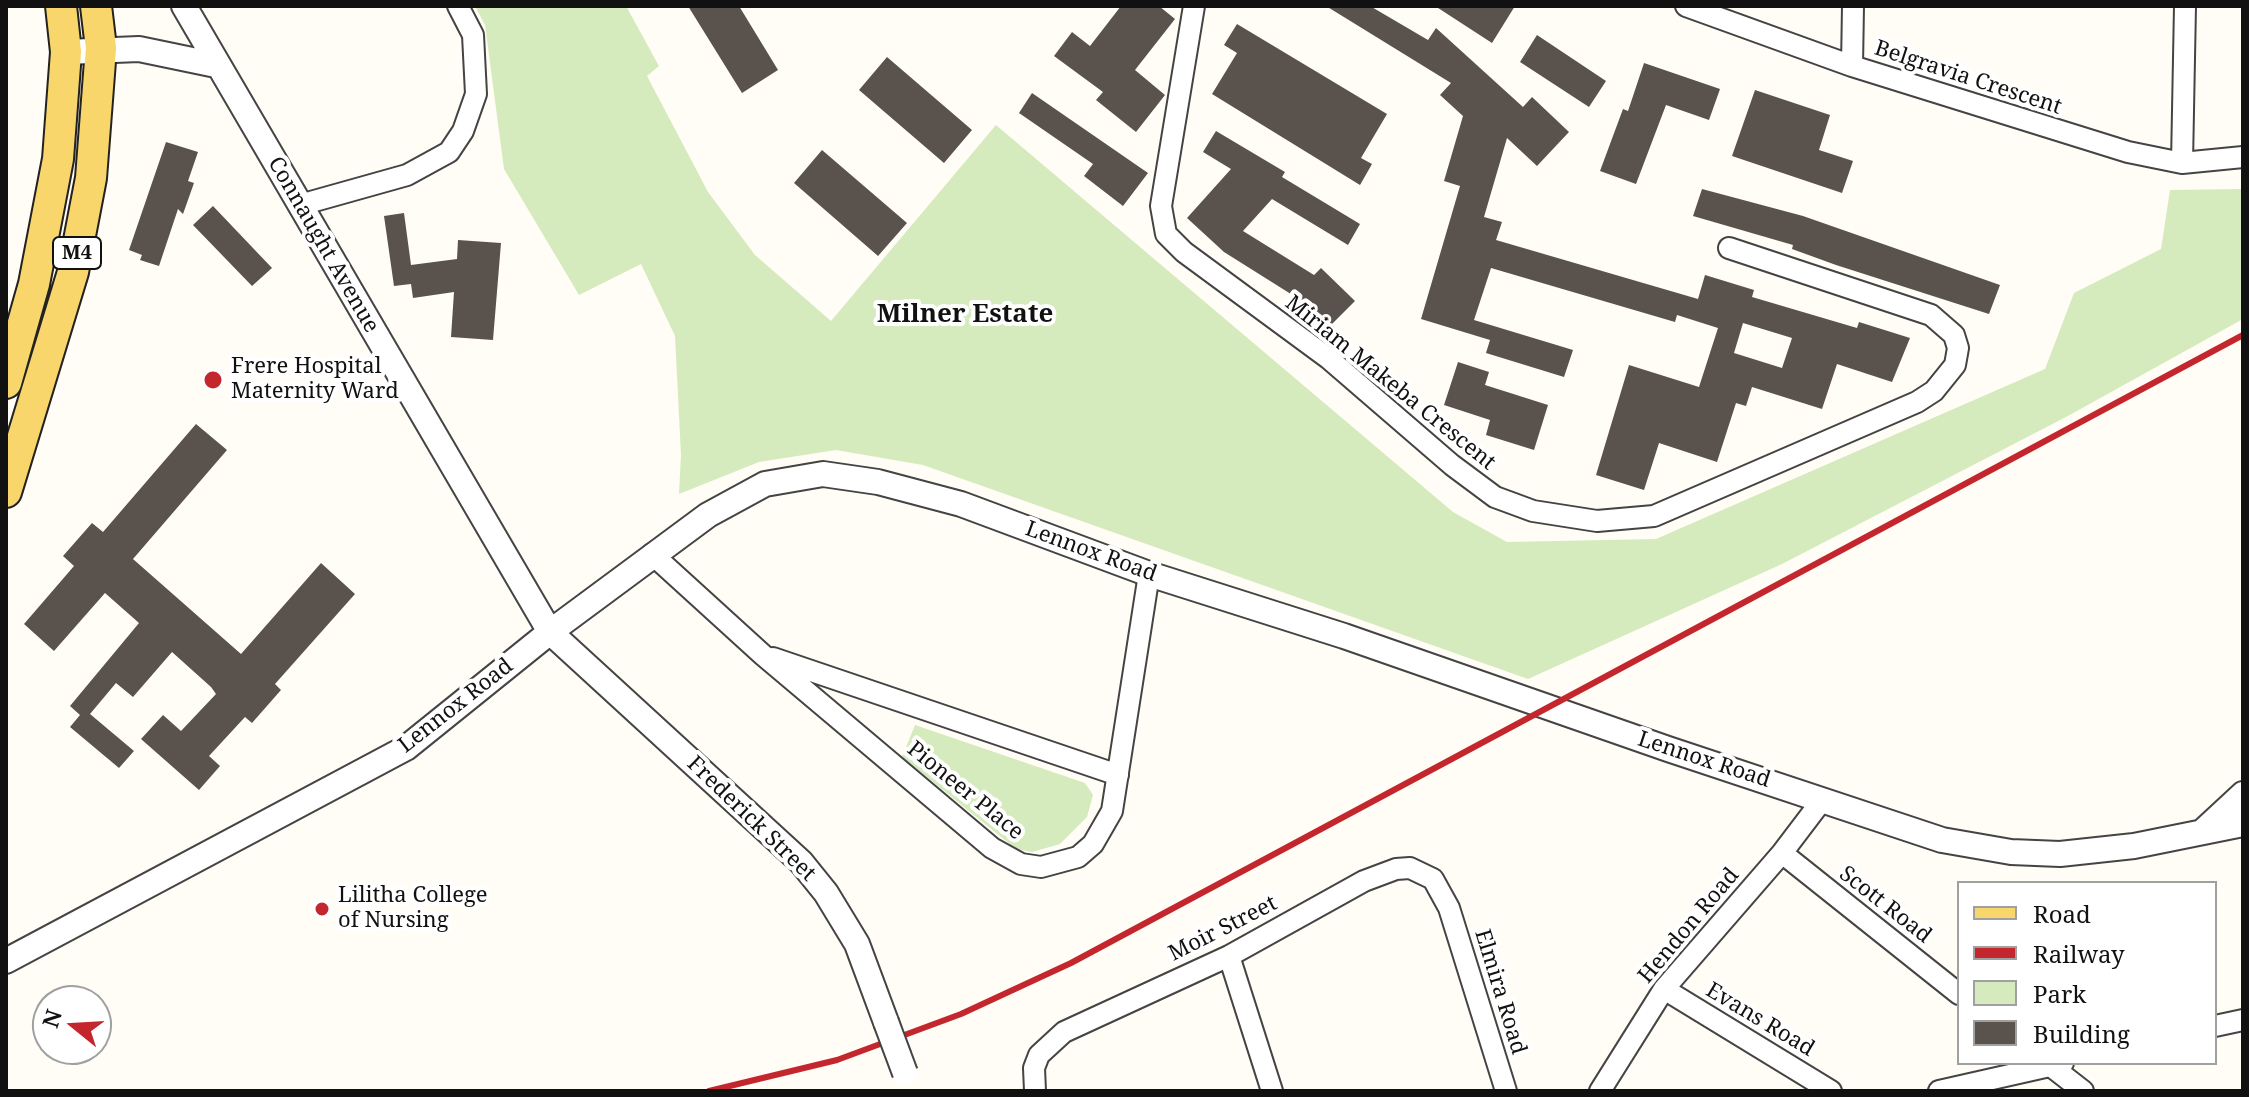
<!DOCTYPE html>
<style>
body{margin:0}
#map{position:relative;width:2249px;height:1097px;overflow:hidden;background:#fffdf5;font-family:"Noto Serif",serif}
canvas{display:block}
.frame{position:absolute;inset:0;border:8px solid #111;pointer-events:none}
.legend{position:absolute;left:1957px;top:881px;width:260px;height:184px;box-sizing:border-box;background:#fff;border:2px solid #a0a0a0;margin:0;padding:10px 14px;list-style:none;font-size:24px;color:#111}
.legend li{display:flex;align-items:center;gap:16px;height:40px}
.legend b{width:40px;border:2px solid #a0a0a0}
.north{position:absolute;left:32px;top:985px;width:80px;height:80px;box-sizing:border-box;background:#fff;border:2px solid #a0a0a0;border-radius:50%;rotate:288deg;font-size:22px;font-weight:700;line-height:32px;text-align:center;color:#111}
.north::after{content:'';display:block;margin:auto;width:28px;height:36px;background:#c4262e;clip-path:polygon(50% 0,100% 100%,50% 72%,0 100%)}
</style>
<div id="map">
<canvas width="2249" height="1097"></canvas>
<div class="frame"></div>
<ul class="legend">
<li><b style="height:10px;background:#f9d66b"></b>Road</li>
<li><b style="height:10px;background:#c4262e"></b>Railway</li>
<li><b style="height:22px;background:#d5ebbd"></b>Park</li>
<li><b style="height:22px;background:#5a524d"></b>Building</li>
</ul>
<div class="north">N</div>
</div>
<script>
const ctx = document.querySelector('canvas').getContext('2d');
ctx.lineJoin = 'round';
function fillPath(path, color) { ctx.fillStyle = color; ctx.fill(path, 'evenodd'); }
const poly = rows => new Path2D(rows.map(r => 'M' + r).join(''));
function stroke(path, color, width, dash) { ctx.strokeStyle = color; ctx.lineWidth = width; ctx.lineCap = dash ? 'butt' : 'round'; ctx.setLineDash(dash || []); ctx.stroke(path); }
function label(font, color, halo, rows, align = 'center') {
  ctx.font = font + ' "Noto Serif",serif'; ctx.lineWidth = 8; ctx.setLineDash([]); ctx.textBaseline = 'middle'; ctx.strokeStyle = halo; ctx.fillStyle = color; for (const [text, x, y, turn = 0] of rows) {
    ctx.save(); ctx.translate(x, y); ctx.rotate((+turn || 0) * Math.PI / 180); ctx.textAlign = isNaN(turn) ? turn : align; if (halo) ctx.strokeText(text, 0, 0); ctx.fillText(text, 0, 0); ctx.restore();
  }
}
const green = poly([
 [475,6,626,6,659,66,647,76,708,192,755,255,831,321,996,125,1453,512,1507,542,1656,539,2045,369,2074,293,2161,249,2170,190,2243,189,2243,319,2066,417,1782,564,1528,679,923,465,836,450,759,462,679,494,681,455,675,336,641,264,579,295,504,169,485,25],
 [915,725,1085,783,1093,795,1087,817,1060,844,1032,852,1016,849,902,757]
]);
const building = poly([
 [688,6,739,6,778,70,742,93],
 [1121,6,1159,6,1175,19,1135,70,1165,95,1136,132,1096,100,1103,92,1054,56,1072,32,1090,46],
 [1326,6,1370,6,1428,40,1436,28,1523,107,1532,97,1569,132,1537,166,1507,138,1484,217,1502,222,1496,240,1698,299,1705,275,1754,290,1752,297,1857,328,1859,322,1910,338,1892,382,1837,364,1822,409,1752,387,1746,406,1736,403,1717,462,1659,443,1644,490,1596,475,1629,365,1699,387,1718,328,1677,315,1675,322,1491,268,1474,320,1573,350,1564,377,1486,353,1490,340,1421,319,1460,186,1444,181,1463,116,1440,95,1451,83],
 [1743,323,1792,338,1782,368,1734,353],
 [1435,6,1515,6,1492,43],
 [1237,24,1387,114,1361,158,1372,164,1360,185,1212,94,1237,53,1224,45],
 [1537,35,1606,81,1589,107,1520,62],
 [887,57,972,130,944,163,859,90],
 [1644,63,1720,89,1709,120,1666,105,1636,184,1600,171,1623,109,1628,111],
 [1755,90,1830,115,1819,150,1853,161,1842,193,1732,156],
 [1032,93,1148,173,1123,206,1084,176,1093,164,1019,113],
 [1216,131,1285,172,1282,177,1360,224,1348,245,1272,199,1243,231,1314,275,1321,268,1355,301,1320,336,1285,304,1294,296,1224,252,1187,218,1231,169,1203,152],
 [166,142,198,152,188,181,194,183,183,214,178,209,159,266,140,260,142,255,129,250],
 [822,150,907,223,878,256,794,183],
 [1702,189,1803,216,2000,285,1989,314,1836,265,1792,249,1793,245,1693,216],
 [213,206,272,268,252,286,193,225],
 [404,213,411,265,457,259,458,240,501,243,493,340,451,337,454,292,413,298,411,284,394,286,384,216],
 [1458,362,1489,372,1485,385,1548,405,1534,450,1486,435,1490,420,1444,405],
 [196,424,227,450,133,559,241,654,321,563,355,594,275,684,281,690,252,723,245,717,209,756,220,766,199,790,141,739,163,715,181,731,216,694,211,687,172,652,133,697,116,683,90,714,134,751,119,768,70,727,80,715,70,706,139,623,105,593,54,651,24,624,74,566,63,556,92,523,103,532]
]);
const minor = poly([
 [1194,6,1161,206,1166,234,1184,252,1328,358,1452,465,1495,497,1533,511,1597,521,1654,516,1917,402,1934,391,1955,365,1958,348,1954,335,1931,315,1729,248],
 [1686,6,1852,66,2128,152,2182,163,2243,157],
 [1852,66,1853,6],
 [2182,163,2185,6],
 [300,205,407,175,449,152,463,131,476,94,473,35,458,6],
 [652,554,763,655,992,848,1021,864,1041,867,1078,857,1093,844,1112,811,1149,574],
 [773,658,1118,775],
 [1782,853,1959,994],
 [1229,956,1272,1091],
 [1664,989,1831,1091],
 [2215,1026,2243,1020],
 [2047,1063,2083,1091],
 [1035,1091,1034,1068,1039,1055,1064,1032,1229,956,1364,881,1396,869,1410,868,1433,879,1449,908,1506,1091],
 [1600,1091,1664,989,1782,853,1823,799],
 [1939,1091,2063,1063]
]);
const tertiary = poly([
 [184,6,550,632,801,862,826,893,857,944,886,1022],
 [66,52,139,49,216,65],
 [2202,832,2243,794],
 [6,961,406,748,550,632,708,515,765,484,823,474,878,482,961,504,1149,574,1344,636,1668,749,1942,840,2011,852,2060,854,2134,846,2243,824]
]);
const primary = poly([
 [6,383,34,284,58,159,66,52,61,6],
 [6,492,73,272,91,178,101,48,96,6]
]);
const rail = poly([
 [709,1091,837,1060,961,1014,1071,963,2243,335]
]);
const tertiaryBridge = poly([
 [886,1022,905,1073]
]);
const markers = [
 [213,380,10,"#c4262e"],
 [322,909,8,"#c4262e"]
];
const shields = [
 [77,253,48]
];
const shieldNames = [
 ["M4",77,253]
];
const streetNames = [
 ["Belgravia Crescent",1968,78,18],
 ["Connaught Avenue",323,245,60],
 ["Miriam Makeba Crescent",1390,383,39],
 ["Lennox Road",1091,552,20],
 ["Lennox Road",456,706,-38],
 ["Lennox Road",1704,760,18],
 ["Pioneer Place",965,791,39],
 ["Frederick Street",751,819,44],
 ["Scott Road",1885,905,38],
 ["Hendon Road",1689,926,-50],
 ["Moir Street",1223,929,-27],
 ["Elmira Road",1500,992,73],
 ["Evans Road",1760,1020,31]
];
const poiNames = [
 ["Frere Hospital",231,367],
 ["Maternity Ward",231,392],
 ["Lilitha College",338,896],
 ["of Nursing",338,921]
];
const quarterNames = [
 ["Milner Estate",965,315]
];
fillPath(green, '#d5ebbd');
fillPath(building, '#5a524d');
stroke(minor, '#444', 24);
stroke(tertiary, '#444', 28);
stroke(primary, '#222', 34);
stroke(minor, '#fff', 20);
stroke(tertiary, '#fff', 24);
stroke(primary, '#f9d66b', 30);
stroke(rail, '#c4262e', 6);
stroke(tertiaryBridge, '#444', 28, []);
stroke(tertiaryBridge, '#fff', 24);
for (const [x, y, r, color] of markers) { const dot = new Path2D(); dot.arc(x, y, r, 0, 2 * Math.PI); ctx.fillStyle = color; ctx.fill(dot); stroke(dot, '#fff', 3); }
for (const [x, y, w] of shields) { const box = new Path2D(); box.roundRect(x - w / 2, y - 16, w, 32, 6); ctx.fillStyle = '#fff'; ctx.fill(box); stroke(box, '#111', 2); }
label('bold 20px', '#111', null, shieldNames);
label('22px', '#111', '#fff', streetNames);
label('22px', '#111', '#fff', poiNames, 'left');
label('bold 26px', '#111', '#fff', quarterNames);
</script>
